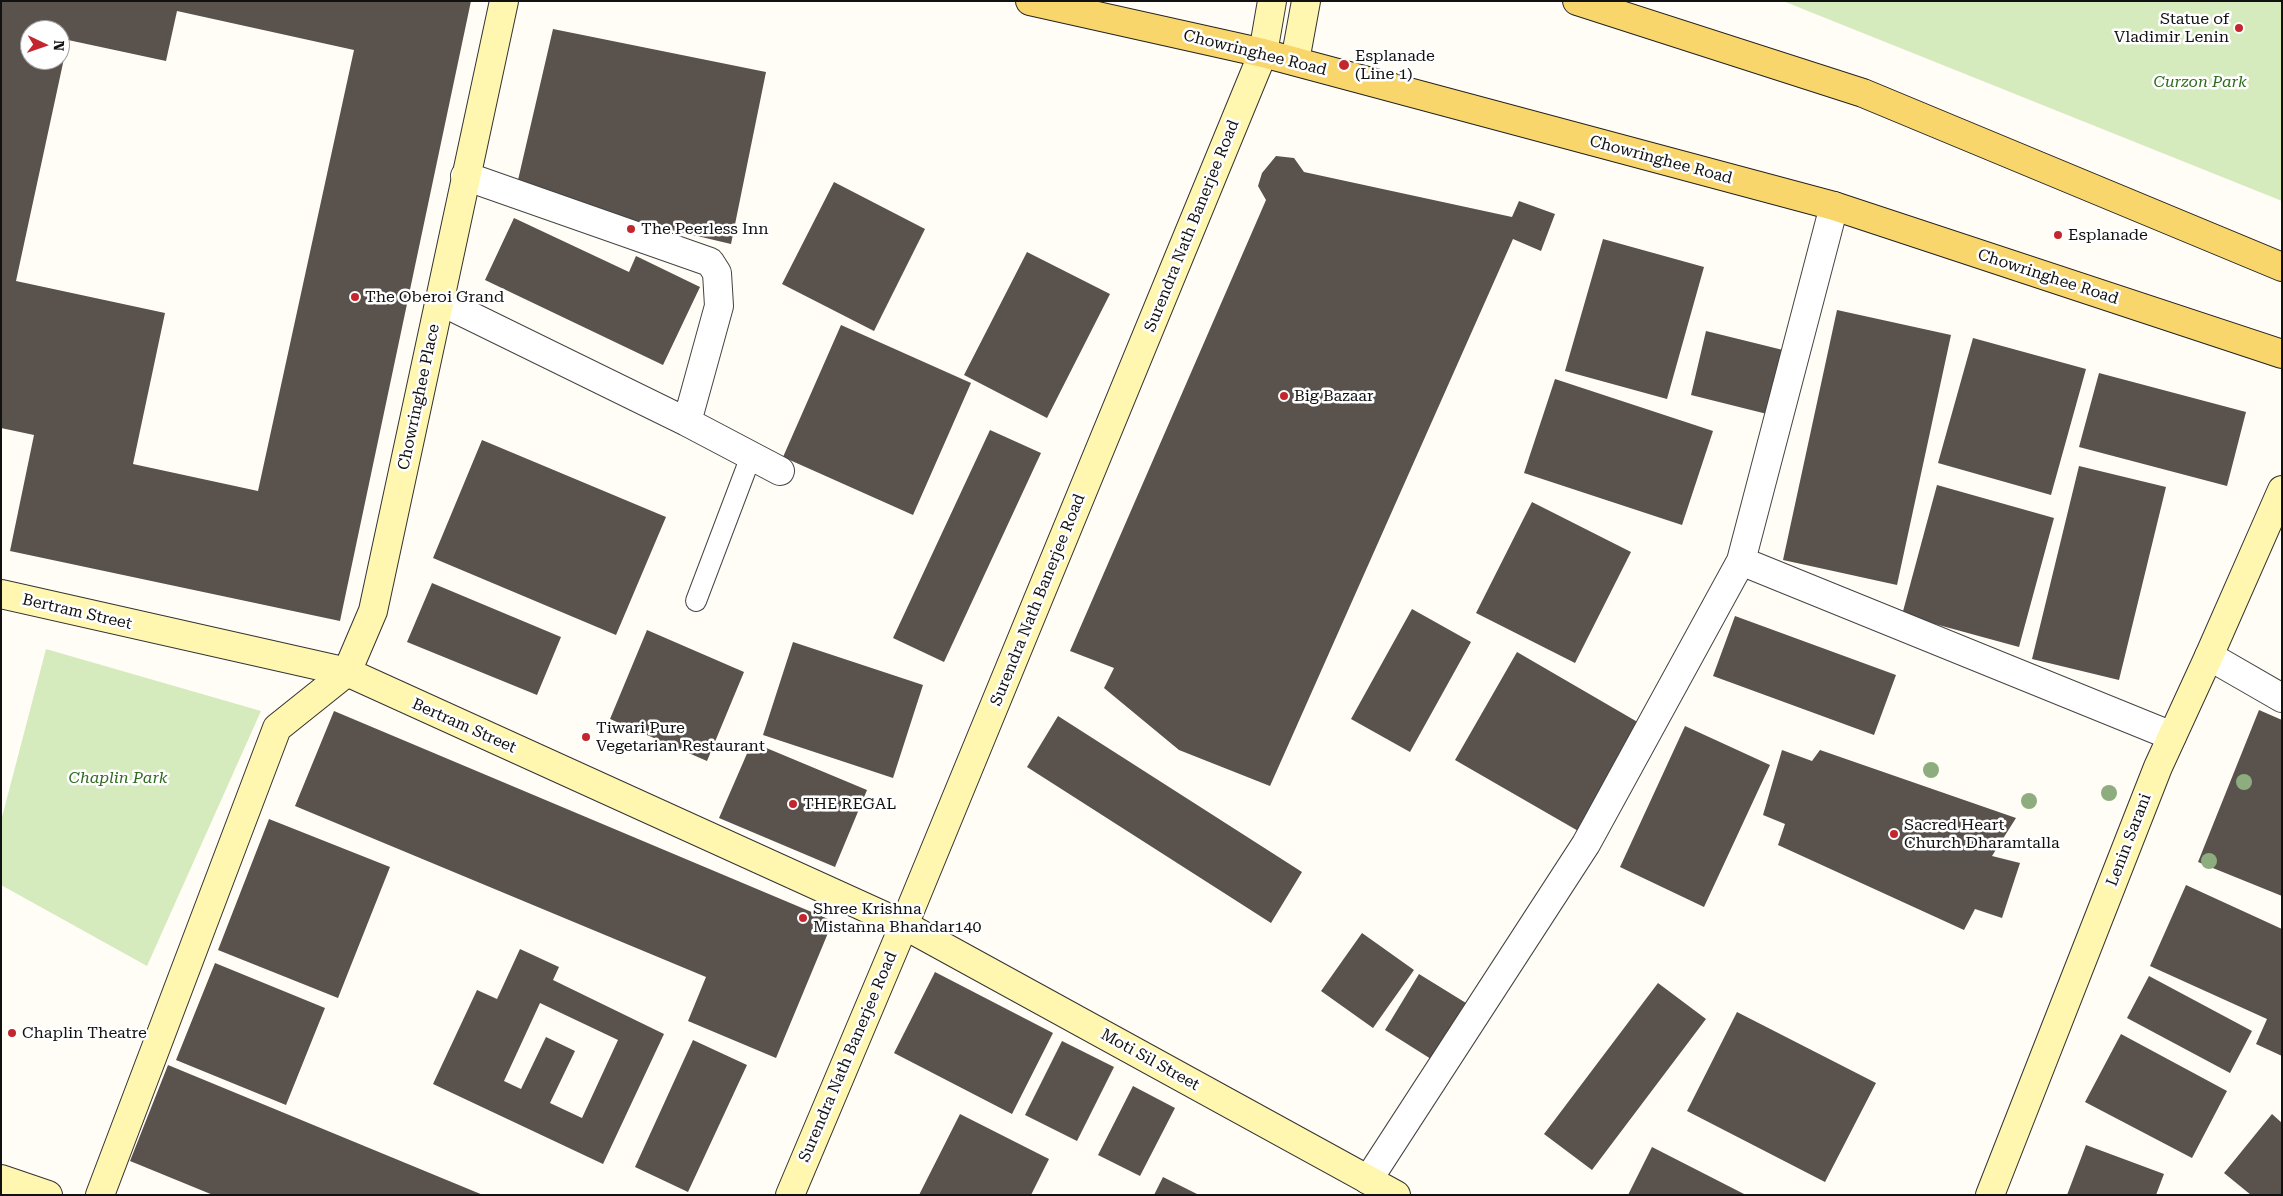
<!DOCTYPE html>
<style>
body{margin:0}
#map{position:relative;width:2283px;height:1196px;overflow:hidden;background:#fffdf5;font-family:"Roboto Serif",serif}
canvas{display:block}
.frame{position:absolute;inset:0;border:2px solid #111;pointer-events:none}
.north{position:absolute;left:20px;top:20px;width:50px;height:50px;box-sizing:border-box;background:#fff;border:1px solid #a0a0a0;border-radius:50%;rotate:93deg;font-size:14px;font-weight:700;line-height:20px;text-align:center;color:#111}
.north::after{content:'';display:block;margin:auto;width:18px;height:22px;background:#c4262e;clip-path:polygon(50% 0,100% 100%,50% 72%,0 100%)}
</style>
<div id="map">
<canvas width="2283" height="1196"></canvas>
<div class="frame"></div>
<div class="north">N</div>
</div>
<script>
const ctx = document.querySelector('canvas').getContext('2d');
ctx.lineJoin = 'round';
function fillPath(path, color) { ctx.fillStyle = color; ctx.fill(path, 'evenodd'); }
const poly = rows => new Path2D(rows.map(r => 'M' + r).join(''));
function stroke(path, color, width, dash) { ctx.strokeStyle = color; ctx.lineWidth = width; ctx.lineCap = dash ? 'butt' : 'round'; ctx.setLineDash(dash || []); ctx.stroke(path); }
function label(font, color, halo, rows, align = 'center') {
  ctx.font = font + ' "Roboto Serif",serif'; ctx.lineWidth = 5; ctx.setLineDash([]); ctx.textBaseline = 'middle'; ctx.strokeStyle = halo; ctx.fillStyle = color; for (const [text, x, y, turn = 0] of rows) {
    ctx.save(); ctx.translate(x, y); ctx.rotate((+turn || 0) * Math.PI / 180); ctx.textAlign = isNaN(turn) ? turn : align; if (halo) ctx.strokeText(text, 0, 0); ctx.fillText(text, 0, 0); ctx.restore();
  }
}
const green = poly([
 [1783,1,2282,1,2282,201],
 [46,649,261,711,147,966,1,885,1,821]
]);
const building = poly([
 [1,1,471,1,340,621,10,551,34,435,1,428],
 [177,11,354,50,258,491,133,464,165,313,16,281,68,40,166,61],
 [30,30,60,30,60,60,30,60],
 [553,29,766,72,731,244,515,193],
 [1276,156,1294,158,1304,172,1512,217,1519,201,1555,214,1541,251,1513,239,1270,786,1179,750,1104,688,1114,668,1070,651,1266,200,1258,186,1262,173],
 [834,182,925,229,874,331,782,284],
 [514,218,629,272,636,256,700,287,663,365,485,280],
 [1603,239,1704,267,1667,399,1565,371],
 [1027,252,1110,294,1047,418,964,375],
 [1837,310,1951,335,1897,585,1783,560],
 [841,325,971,383,913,515,783,457],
 [1706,331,1783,350,1767,414,1691,395],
 [1973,338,2086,369,2051,495,1938,463],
 [2099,373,2246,412,2227,486,2079,447],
 [1555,379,1713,431,1682,525,1524,473],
 [990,430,1041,453,944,662,893,638],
 [482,440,666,517,616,635,433,558],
 [2079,466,2166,487,2119,680,2032,659],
 [1937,485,2054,518,2019,647,1902,615],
 [1532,502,1631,552,1575,663,1476,613],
 [432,583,561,637,537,695,407,642],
 [1412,609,1471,642,1410,752,1351,719],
 [1735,616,1896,675,1874,735,1713,676],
 [647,630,744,672,707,761,610,719],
 [793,642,923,685,893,778,763,735],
 [1517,652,1641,724,1580,832,1455,760],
 [2259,710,2282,720,2282,896,2198,862],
 [334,711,833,921,776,1058,688,1021,706,977,295,806],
 [1058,716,1302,872,1271,923,1027,767],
 [1685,726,1770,765,1704,907,1620,867],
 [752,742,867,790,835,867,719,818],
 [1782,750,1812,761,1820,750,2016,818,1992,856,2020,863,2002,918,1975,909,1964,930,1778,845,1785,824,1763,815],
 [269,819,390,867,338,998,218,950],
 [2186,885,2282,929,2282,1056,2256,1044,2267,1019,2150,966],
 [1362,933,1414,970,1373,1028,1321,991],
 [520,949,559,967,553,980,664,1034,603,1164,433,1084,477,990,497,999],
 [540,1003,618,1040,582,1118,550,1103,575,1051,546,1037,521,1089,504,1081],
 [215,963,325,1008,286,1105,176,1060],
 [935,972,1053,1033,1012,1114,894,1053],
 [1419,974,1466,1003,1431,1059,1385,1030],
 [2149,976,2252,1031,2230,1073,2127,1018],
 [1658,983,1706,1019,1592,1170,1544,1134],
 [1737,1012,1876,1083,1825,1182,1687,1111],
 [2121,1034,2227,1091,2192,1158,2085,1102],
 [693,1040,747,1065,688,1192,635,1167],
 [1062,1041,1114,1067,1077,1141,1025,1115],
 [168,1065,483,1195,213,1195,130,1161],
 [1133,1086,1175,1108,1140,1176,1098,1155],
 [960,1114,1049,1159,1031,1195,919,1195],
 [2272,1114,2282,1123,2282,1195,2251,1195,2224,1173],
 [2086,1145,2164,1174,2156,1195,2067,1195],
 [1652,1147,1746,1195,1628,1195],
 [1163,1177,1199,1195,1154,1195]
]);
const lane = poly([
 [696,601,751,456]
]);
const street = poly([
 [440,301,687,422,719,306,717,273,710,262,465,176],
 [687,422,780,471],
 [1741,561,2172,736],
 [2209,656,2282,698],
 [1368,1180,1586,844,1741,561,1834,206]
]);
const secondary = poly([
 [1295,61,1306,1],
 [1,594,347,672,904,925,1396,1195],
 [1,1179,48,1195],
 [100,1195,277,728,347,672,373,611,504,1],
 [790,1195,904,925,1263,53,1272,1],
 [1990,1195,2158,767,2209,656,2282,490]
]);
const primary = poly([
 [1030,1,1263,53,1834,206,2282,354],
 [1577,1,1863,93,2282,267]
]);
const trees = [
 [1931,770],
 [2244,782],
 [2109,793],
 [2029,801],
 [2209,861]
];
const markers = [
 [2239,28,5,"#c4262e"],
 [1344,65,6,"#c4262e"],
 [631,229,5,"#c4262e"],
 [2058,235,5,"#c4262e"],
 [355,297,5,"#c4262e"],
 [1284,396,5,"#c4262e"],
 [586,737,5,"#c4262e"],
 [793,804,5,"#c4262e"],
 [1894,834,5,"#c4262e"],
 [803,918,5,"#c4262e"],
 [12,1033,5,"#c4262e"]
];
const poiNames = [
 ["Statue of",2229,19,"right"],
 ["Vladimir Lenin",2229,37,"right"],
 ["Esplanade",1355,56],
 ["(Line 1)",1355,74],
 ["The Peerless Inn",641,229],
 ["Esplanade",2068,235],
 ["The Oberoi Grand",365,297],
 ["Big Bazaar",1294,396],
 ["Tiwari Pure",596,728],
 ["Vegetarian Restaurant",596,746],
 ["THE REGAL",803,804],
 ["Sacred Heart",1904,825],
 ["Church Dharamtalla",1904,843],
 ["Shree Krishna",813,909],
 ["Mistanna Bhandar140",813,927],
 ["Chaplin Theatre",22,1033]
];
const streetNames = [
 ["Chowringhee Road",1255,53,14],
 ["Chowringhee Road",1661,160,15],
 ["Surendra Nath Banerjee Road",1192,226,-68],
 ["Chowringhee Road",2048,277,18],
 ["Chowringhee Place",419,397,-78],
 ["Surendra Nath Banerjee Road",1038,600,-68],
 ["Bertram Street",77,612,13],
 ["Bertram Street",464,726,24],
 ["Lenin Sarani",2129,840,-69],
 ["Surendra Nath Banerjee Road",848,1057,-67],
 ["Moti Sil Street",1150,1060,29]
];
const parkNames = [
 ["Curzon Park",2200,82],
 ["Chaplin Park",118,778]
];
fillPath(green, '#d5ebbd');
fillPath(building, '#5a524d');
stroke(lane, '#444', 22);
stroke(street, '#444', 30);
stroke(secondary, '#333', 30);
stroke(primary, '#222', 30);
stroke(lane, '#fff', 20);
stroke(street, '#fff', 28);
stroke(secondary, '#fff6b0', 28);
stroke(primary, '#f9d66b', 28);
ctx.fillStyle = '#8dad7f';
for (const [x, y] of trees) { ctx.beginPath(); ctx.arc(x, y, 8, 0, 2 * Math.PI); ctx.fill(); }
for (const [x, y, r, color] of markers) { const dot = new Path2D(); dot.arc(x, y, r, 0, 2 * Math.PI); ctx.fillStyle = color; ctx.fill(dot); stroke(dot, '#fff', 2); }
label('16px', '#111', '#fff', poiNames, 'left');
label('16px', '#111', '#fff', streetNames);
label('italic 16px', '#2f6b1f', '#fff', parkNames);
</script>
